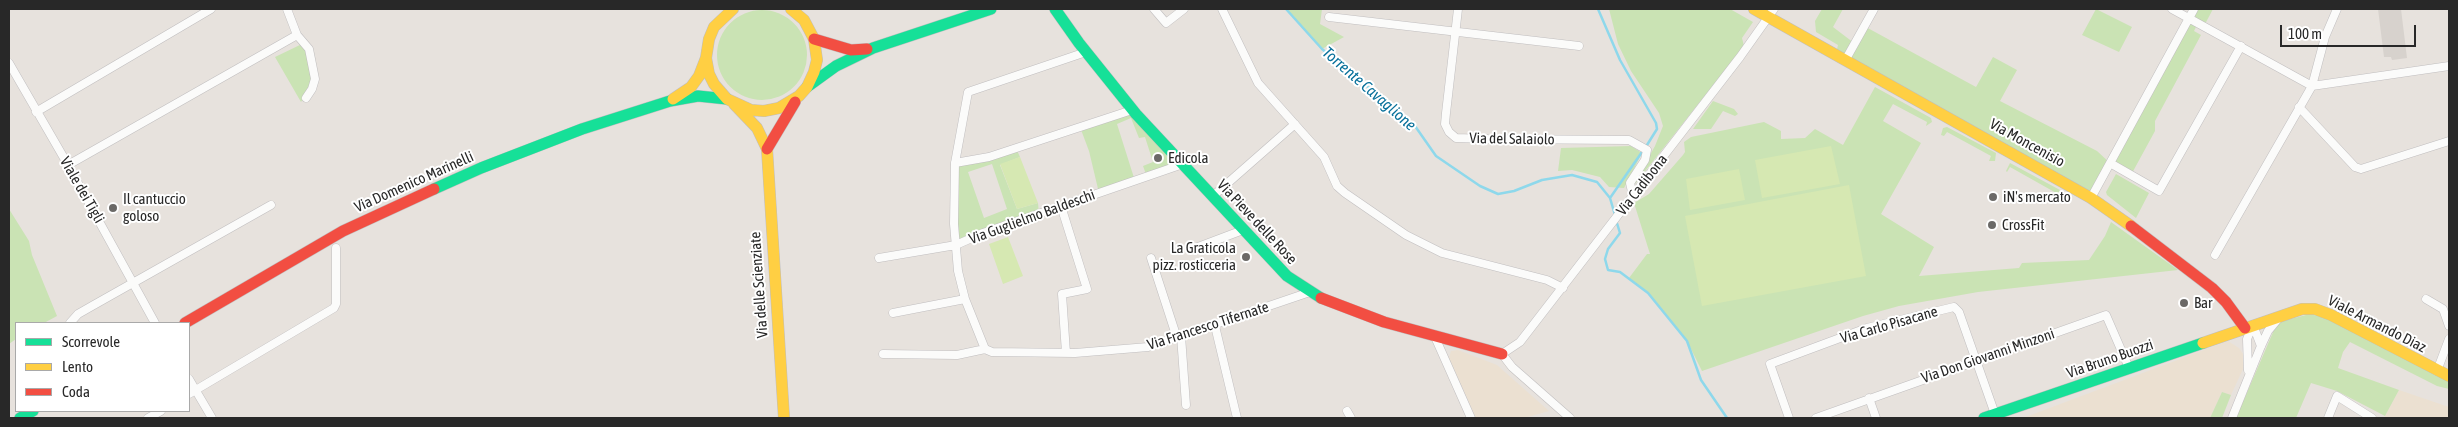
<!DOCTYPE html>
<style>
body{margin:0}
#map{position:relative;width:2458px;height:427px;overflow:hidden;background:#e7e2dd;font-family:"Asap Condensed",sans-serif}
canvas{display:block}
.frame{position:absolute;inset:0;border:10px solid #282828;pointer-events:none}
.legend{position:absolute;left:15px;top:322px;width:175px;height:90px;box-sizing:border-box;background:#fff;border:1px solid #a9a9a9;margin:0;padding:6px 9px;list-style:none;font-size:15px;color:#282828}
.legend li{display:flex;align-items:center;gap:10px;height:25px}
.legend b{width:25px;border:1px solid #a9a9a9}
.scale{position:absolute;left:2280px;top:25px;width:136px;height:22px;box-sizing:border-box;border:2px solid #282828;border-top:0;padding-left:6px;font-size:15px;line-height:18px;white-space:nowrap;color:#282828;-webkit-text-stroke:4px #fff;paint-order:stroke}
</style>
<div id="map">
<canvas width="2458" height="427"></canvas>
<div class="frame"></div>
<ul class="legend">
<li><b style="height:6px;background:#16e098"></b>Scorrevole</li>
<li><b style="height:6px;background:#ffcf43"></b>Lento</li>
<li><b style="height:6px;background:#f24e42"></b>Coda</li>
</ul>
<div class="scale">100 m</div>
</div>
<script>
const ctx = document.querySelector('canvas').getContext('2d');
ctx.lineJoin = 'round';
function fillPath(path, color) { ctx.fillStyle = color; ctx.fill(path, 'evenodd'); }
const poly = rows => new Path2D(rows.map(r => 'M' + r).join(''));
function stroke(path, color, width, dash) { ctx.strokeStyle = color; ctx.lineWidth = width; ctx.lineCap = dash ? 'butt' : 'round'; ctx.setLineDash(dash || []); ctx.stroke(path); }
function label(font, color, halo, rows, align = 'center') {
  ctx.font = font + ' "Asap Condensed",sans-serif'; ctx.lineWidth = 4; ctx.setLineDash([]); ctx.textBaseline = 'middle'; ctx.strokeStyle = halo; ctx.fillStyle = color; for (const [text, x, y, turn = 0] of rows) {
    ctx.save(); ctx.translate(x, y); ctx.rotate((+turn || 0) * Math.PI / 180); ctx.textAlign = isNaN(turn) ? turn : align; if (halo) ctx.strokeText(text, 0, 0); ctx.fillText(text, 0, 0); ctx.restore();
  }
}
const education = poly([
 [2228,341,2239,348,2243,354,2243,369,2231,395,2222,392,2210,418,2023,418],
 [1458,350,1497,365,1549,411,1524,418,1476,418,1449,358,1451,351],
 [2399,390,2449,407,2449,418,2384,418]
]);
const green = poly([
 [1286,9,1322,9,1320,24,1344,37,1322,49],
 [1609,9,1730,9,1753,22,1742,38,1744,46,1635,184,1634,183,1655,146,1663,126,1659,113,1631,71,1618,44],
 [1822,9,1843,9,1833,27,1854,43,1864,26,1976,87,1993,57,2017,70,2000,101,2097,151,2110,163,2194,9,2213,9,2204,26,2198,23,2194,31,2201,35,2155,121,2155,131,2131,175,2110,163,2091,198,1836,54,1838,45,1816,32,1815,21],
 [2096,9,2132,27,2119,52,2082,35],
 '717 55a45 45 0 1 1 90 0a45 45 0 1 1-90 0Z',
 [302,44,308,53,311,79,310,88,301,102,275,57],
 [1875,87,1931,118,1932,122,1926,126,1927,122,1893,104,1883,121,1921,143,1881,214,1934,247,1919,276,2019,268,2022,263,2089,260,2105,236,2111,222,2178,270,1978,292,1899,306,1863,316,1702,371,1687,341,1648,293,1629,278,1647,254,1650,254,1634,203,1649,194,1683,155,1685,152,1684,142,1691,137,1764,122,1781,131,1781,139,1805,138,1815,129,1843,145],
 [1713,101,1734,109,1738,114,1735,116,1723,111,1711,129,1693,129],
 [1132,110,1183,164,1147,177,1143,166,1153,162,1145,137,1139,138,1131,118,1117,124,1135,181,1099,193,1089,151,1080,127],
 [1947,127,1996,153,1995,161,1989,161,1991,156,1947,132,1944,136,1941,135,1943,128],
 [1631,146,1642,153,1624,188,1609,187,1600,177,1572,170,1558,171,1561,148],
 [1016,148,1020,157,1000,165,1017,209,1038,203,1039,214,956,245,955,163],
 [992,164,1007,209,984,218,968,172],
 [2010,163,2060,190,2058,194,2010,167,2007,172,2006,171],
 [2116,174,2149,193,2136,218,2107,195,2106,192],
 [9,209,29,241,32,255,57,316,44,323,16,323,16,339,9,344],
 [2310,314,2330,319,2449,380,2449,389,2437,386,2350,342,2343,352,2338,368,2399,390,2385,416,2337,391,2311,383,2296,418,2236,418,2274,330,2279,322],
 [2222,392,2231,395,2222,418,2210,418]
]);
const pitch = poly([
 [1831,146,1840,184,1762,198,1755,160],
 [1020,157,1038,203,1017,209,1000,164],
 [1739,169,1745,200,1690,210,1686,179],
 [1849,185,1866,276,1702,306,1685,216],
 [1008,237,1023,276,1003,284,989,244]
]);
const plaza = poly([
 [2378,9,2401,9,2407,58,2392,60,2391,57,2384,57]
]);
const stream = poly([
 [1286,9,1322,49,1415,126,1436,156,1480,186,1498,194,1514,191,1542,180,1572,175,1597,182,1610,198,1615,215],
 [1598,9,1620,60,1656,123,1657,129,1647,145],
 [1610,198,1642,152],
 [1616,220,1620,233,1608,249,1605,259,1608,270,1620,272,1648,293,1687,341,1701,380,1727,418]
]);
const street = poly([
 [1154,9,1166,23,1184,9],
 [1222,9,1258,83,1324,157,1337,186,1345,193,1406,235,1442,253,1547,280,1563,288],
 [1458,9,1446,113,1445,124,1449,132,1456,138,1488,139,1629,140,1647,150,1645,160,1630,183,1633,196],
 [2172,9,2312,86],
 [1329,17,1579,46],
 [297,35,309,49,315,79,312,89,306,98],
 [1846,59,1874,9],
 [9,63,68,165,155,323],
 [2312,86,2449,66],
 [2299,107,2355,167,2361,169,2449,141],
 [36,112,211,9],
 [955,163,989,157,1132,110],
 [2110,163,2159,191,2241,46],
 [68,165,297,35,287,9],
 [1213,196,1295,124],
 [2091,198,2194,9],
 [1061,206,1087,289,1062,294,1066,353],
 [1190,250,1243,230],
 [2215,255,2312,86,2325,37,2337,9],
 [879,258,956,245,983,233,1183,164],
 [1151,258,1177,338],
 [2426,299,2443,309,2449,326],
 [893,313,965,299],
 [70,323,78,314,92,306,271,205],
 [2253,325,2261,346],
 [1215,326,1237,418],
 [1181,336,1186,405],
 [1435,337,1471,418],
 [985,349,965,299,958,271,954,224,955,163,968,92,1086,52],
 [985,349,992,352,1075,353,1148,347,1310,292],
 [883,354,957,355,985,349],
 [2248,370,2247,339,2253,325],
 [2437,371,2449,339],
 [189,379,212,418],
 [189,394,334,308,336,304,336,248],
 [1869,398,1876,418],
 [1347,411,1351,418],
 [148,418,161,411],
 [1570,418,1512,367,1502,354,1520,342,1740,57,1774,9],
 [1789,418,1770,364,1867,328,1954,307,1959,312,1995,414],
 [1816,418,2106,315,2129,368],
 [2232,418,2261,346,2268,331,2278,319],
 [2328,418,2337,396,2372,418]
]);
const fast = poly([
 [1055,9,1079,43,1136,114,1287,276,1321,298],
 [807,87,836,66,873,48,991,9],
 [434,189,481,168,582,129,670,101,698,96,727,99],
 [20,418,33,411],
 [1984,418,2203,343]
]);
const slow = poly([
 [733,9,714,27,709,39,706,58,709,74,714,84,727,99,751,110,764,111,779,108,799,96,807,87,814,72,817,60,814,39,804,20,791,9],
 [1754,9,2091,198,2131,226],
 [673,99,691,87,699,76,706,58],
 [734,104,757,128,767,149,784,418],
 [2203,343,2302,309,2315,309,2331,315,2449,376]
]);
const jam = poly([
 [814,39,851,50,867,49],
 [767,149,795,102],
 [2131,226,2212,288,2226,302,2245,328],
 [1321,298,1384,322,1502,354],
 [185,323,343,231,434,189]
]);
const markers = [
 [1158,158,5,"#6b6967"],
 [1993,197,5,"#6b6967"],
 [113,208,5,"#6b6967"],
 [1992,225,5,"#6b6967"],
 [1246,257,5,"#6b6967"],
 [2184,303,5,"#6b6967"]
];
const streetNames = [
 ["Via del Salaiolo",1512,139,1],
 ["Via Moncenisio",2027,143,29],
 ["Via Domenico Marinelli",414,182,-24],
 ["Via Cadibona",1642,185,-52],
 ["Viale dei Tigli",82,190,60],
 ["Via Guglielmo Baldeschi",1032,217,-20],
 ["Via Pieve delle Rose",1257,222,47],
 ["Via delle Scienziate",759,285,-94],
 ["Viale Armando Diaz",2377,324,27],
 ["Via Carlo Pisacane",1889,325,-16],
 ["Via Francesco Tifernate",1208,326,-18],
 ["Via Don Giovanni Minzoni",1988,356,-19],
 ["Via Bruno Buozzi",2110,359,-19]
];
const poiNames = [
 ["Edicola",1168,158],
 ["iN's mercato",2003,197],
 ["Il cantuccio",123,199],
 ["goloso",123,216],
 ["CrossFit",2002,225],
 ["La Graticola",1236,248,"right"],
 ["pizz. rosticceria",1236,265,"right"],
 ["Bar",2194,303]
];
const waterNames = [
 ["Torrente Cavaglione",1369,89,41]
];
fillPath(education, '#ebe0d1');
fillPath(green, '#cae3b4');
fillPath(pitch, '#d6e8b2');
fillPath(plaza, '#d7d2cd');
stroke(stream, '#8ed8eb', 2.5);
stroke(street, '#c0bebf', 9);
stroke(fast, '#c0bebf', 12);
stroke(slow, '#c0bebf', 12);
stroke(jam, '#c0bebf', 12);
stroke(street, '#fbfbfa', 8);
stroke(fast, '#16e098', 11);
stroke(slow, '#ffcf43', 11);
stroke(jam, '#f24e42', 11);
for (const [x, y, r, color] of markers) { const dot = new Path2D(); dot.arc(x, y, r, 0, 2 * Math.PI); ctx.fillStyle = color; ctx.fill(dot); stroke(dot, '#fff', 2); }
label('15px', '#282828', '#fff', streetNames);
label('15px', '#282828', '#fff', poiNames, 'left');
label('italic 16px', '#09719b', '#fff', waterNames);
</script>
